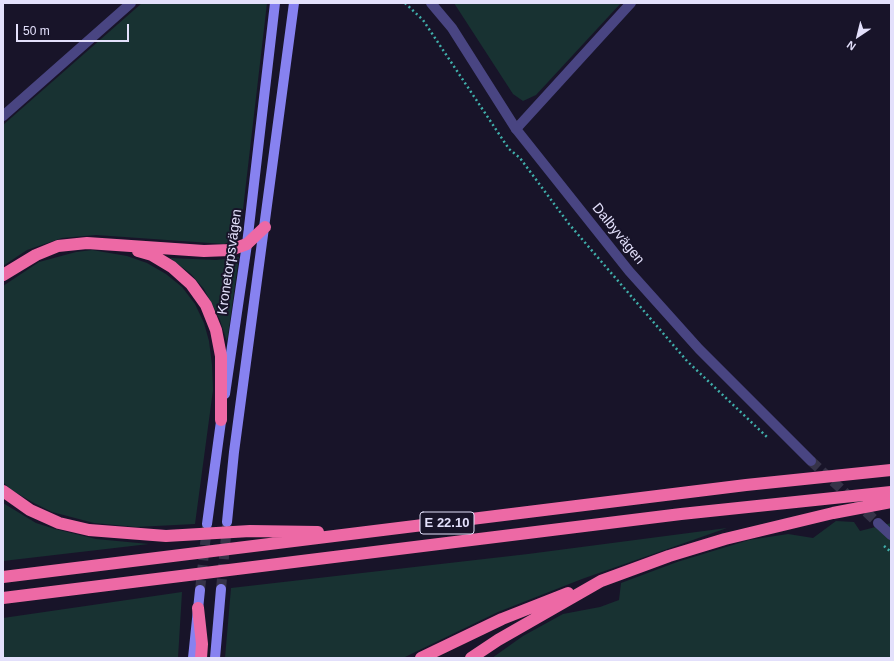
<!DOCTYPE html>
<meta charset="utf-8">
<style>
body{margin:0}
#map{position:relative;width:894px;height:661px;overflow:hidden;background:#181429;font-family:Arial,sans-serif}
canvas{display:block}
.frame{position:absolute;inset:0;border:4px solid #e3e0fb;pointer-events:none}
.north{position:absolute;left:838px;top:16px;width:40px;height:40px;-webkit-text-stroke:3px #181429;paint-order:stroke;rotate:215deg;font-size:11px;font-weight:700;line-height:16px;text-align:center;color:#e3e0fb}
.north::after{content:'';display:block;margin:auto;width:14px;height:18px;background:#e3e0fb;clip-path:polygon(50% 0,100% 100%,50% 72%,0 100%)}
.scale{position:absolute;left:16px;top:24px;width:113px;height:18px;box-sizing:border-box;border:2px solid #e3e0fb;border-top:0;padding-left:5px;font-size:12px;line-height:14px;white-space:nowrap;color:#e3e0fb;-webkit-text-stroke:3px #181429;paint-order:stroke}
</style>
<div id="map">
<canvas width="894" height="661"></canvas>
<div class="frame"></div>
<div class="north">N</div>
<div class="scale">50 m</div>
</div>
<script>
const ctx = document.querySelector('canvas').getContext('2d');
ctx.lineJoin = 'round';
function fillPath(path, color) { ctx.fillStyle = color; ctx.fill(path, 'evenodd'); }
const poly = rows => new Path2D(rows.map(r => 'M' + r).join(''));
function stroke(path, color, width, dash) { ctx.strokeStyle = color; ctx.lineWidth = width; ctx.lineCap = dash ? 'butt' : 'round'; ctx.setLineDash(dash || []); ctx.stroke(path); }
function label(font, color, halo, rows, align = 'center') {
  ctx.font = font + ' Arial,sans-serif'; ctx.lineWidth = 4; ctx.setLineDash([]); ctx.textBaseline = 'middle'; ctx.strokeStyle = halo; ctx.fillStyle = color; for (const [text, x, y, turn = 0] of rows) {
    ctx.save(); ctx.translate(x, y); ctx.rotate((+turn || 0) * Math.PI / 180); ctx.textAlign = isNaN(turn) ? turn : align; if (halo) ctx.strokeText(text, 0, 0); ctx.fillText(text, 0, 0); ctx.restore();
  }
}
const green = poly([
 [142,3,267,3,240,235,236,239,224,244,96,235,62,238,27,250,3,266,3,125],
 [454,3,621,3,536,95,523,101,513,94],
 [92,250,127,256,147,263,166,274,182,287,195,304,204,323,209,341,212,365,213,390,195,524,136,527,94,523,52,512,32,502,10,489,3,482,3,286,39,262,76,252],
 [239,257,227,342,220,320,204,289,191,274,170,258,216,260],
 [3,503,36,523,55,529,96,539,149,544,3,561],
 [836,521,854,522,860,531,891,523,891,658,492,658,523,636,563,614,600,607,619,600,621,583,677,562,749,540,788,534,813,538],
 [727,528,582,579,498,612,403,658,225,658,231,588,528,554],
 [182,592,178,658,3,658,3,618]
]);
const tertiaryTunnel = poly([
 [811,461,878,523]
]);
const secondaryTunnel = poly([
 [221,589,227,525],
 [200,590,207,526]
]);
const path = poly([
 [405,3,423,20,509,149,520,158,569,224,687,361,767,437],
 [884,546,891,552]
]);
const minor = poly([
 [3,116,131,3],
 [516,129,631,3]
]);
const tertiary = poly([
 [431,3,452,28,516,129,629,271,699,349,811,461],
 [878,523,891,535]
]);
const secondary = poly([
 [225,394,247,244,275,3],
 [227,522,234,452,294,3],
 [207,524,222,414],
 [193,658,200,590],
 [215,658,221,589]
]);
const motorway = poly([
 [138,251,152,255,172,267,191,284,206,305,216,330,221,356,221,420],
 [3,275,36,255,58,246,87,243,204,251,230,250,247,244,265,227],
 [3,491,30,510,59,523,89,530,166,536,250,531,318,532],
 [3,577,746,485,891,470],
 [3,598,681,514,891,492],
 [198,608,202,644,201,658],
 [421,658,502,619,568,593],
 [471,658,498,640,601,581,669,556,725,539,833,513,891,502]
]);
const shields = [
 [447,523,54]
];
const shieldNames = [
 ["E 22.10",447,523]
];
const streetNames = [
 ["Dalbyvägen",618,234,51],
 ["Kronetorpsvägen",230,262,-82]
];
fillPath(green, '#183232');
stroke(tertiaryTunnel, '#363348', 10, [10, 5]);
stroke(secondaryTunnel, '#363348', 10, [10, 5]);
stroke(path, '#40afab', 2.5, [2, 3]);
stroke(minor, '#494582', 10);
stroke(tertiary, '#494582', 10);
stroke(secondary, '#8782f0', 10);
stroke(motorway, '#ed69a5', 12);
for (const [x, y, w] of shields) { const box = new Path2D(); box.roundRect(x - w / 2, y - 11, w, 22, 3); ctx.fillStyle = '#181429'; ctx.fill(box); stroke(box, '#e3e0fb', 1); }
label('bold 13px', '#e3e0fb', null, shieldNames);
label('14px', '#e3e0fb', '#181429', streetNames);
</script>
